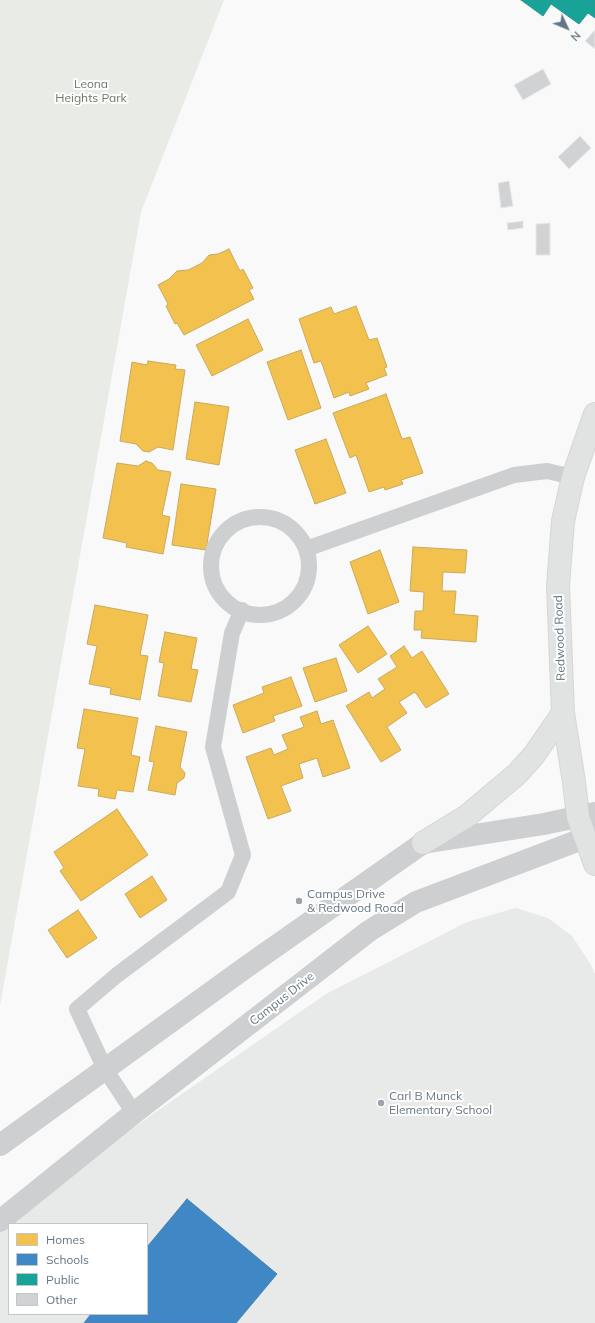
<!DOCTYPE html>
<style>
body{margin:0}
#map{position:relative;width:595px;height:1323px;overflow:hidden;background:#f9f9f9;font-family:Mulish,sans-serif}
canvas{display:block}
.legend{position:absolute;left:8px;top:1223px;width:140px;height:92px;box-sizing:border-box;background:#fff;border:1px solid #c1c8cd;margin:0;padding:5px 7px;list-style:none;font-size:12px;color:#657683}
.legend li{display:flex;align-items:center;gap:8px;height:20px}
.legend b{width:20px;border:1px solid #c1c8cd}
.north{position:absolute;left:547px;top:8px;width:40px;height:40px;-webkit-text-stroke:3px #fff;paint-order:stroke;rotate:134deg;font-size:11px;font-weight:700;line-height:16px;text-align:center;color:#657683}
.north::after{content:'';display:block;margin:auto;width:14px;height:18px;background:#657683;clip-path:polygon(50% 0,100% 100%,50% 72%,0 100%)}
</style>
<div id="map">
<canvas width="595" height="1323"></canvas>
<ul class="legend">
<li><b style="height:11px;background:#f2c14e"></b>Homes</li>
<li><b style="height:11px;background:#3f88c5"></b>Schools</li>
<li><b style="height:11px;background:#17a398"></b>Public</li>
<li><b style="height:11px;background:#d0d2d3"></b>Other</li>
</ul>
<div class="north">N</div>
</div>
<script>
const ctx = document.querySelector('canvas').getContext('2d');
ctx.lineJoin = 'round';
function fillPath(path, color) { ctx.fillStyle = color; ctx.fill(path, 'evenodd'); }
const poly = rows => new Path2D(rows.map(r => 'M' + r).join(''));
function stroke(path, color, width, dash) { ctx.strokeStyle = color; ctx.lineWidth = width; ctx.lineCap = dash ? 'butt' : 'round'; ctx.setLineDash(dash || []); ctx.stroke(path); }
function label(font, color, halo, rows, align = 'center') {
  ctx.font = font + ' Mulish,sans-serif'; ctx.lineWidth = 4; ctx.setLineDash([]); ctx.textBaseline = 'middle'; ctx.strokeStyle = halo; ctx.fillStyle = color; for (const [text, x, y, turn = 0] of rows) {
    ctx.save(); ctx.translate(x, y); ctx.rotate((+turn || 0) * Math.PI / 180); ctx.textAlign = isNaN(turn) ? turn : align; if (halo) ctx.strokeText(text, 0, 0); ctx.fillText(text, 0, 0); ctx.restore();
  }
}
const built = poly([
 [516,908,548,918,572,936,591,965,595,974,595,1323,0,1323,0,1222,10,1213,326,994,467,922],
 [9,1224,147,1224,147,1314,9,1314]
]);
const green = poly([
 [0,0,224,0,141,212,0,1006]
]);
const homes = poly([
 [229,249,240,271,243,269,253,288,249,290,254,299,184,335,177,323,175,324,166,306,168,304,158,285,169,279,177,271,188,270,202,263,209,255,218,254,229,249],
 [356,306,369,340,377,338,387,367,384,368,387,375,366,383,369,389,350,396,349,392,334,398,321,361,314,363,299,319,331,307,334,314,356,306],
 [248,319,263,350,212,376,196,345,248,319],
 [301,350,321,408,288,420,267,362,301,350],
 [148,361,176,365,175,369,185,370,173,450,158,447,149,452,143,451,136,444,120,441,132,362,147,365,148,361],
 [386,394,402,439,410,437,423,473,401,480,403,484,385,490,384,487,369,492,356,455,350,458,333,413,386,394],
 [195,402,229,407,219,465,186,459,195,402],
 [326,439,346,493,315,504,295,450,326,439],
 [146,461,152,463,158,470,171,472,162,515,170,517,163,554,126,547,127,543,103,538,117,463,138,466,146,461],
 [181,484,216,489,206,550,172,545,181,484],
 [413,547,467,550,465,573,443,572,442,591,456,591,454,614,478,616,476,642,421,638,422,630,414,630,415,611,423,611,424,592,410,591,413,547],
 [380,550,399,602,368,614,350,562,380,550],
 [95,605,148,615,140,655,148,656,140,700,110,694,111,688,89,684,97,646,87,644,95,605],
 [368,626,387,654,358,673,339,645,368,626],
 [165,632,197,638,191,669,198,670,191,702,158,696,164,663,159,662,165,632],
 [404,646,412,658,422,651,449,694,426,708,415,692,399,702,407,713,387,727,401,750,381,762,346,706,369,692,372,698,385,689,378,679,397,667,390,656,404,646],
 [336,658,347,691,315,702,303,668,336,658],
 [291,677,302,706,273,716,275,721,243,733,233,705,264,693,262,687,291,677],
 [84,709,138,718,131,755,140,757,133,792,117,790,115,799,98,796,99,789,78,786,85,749,77,748,84,709],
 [317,711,321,724,333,720,350,768,323,777,317,758,299,764,303,778,281,786,291,811,268,819,246,757,271,748,274,755,288,749,282,735,304,727,300,717,317,711],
 [156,726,187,732,180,767,185,773,184,778,177,783,175,795,148,790,154,762,149,761,156,726],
 [117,809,148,855,81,901,60,871,64,868,54,852,117,809],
 [152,876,167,900,140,918,125,894,152,876],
 [78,910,97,938,67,958,48,930,78,910]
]);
const schools = poly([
 [187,1199,277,1274,236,1323,84,1323,91,1314,147,1314,147,1247,187,1199]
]);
const public = poly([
 [521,0,595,0,595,18,588,13,579,24,551,4,543,16,521,0]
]);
const building = poly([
 [595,30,595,49,585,41,595,30],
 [543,69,551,84,523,100,514,85,543,69],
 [580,136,591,148,569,169,558,157,580,136],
 [509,181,513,206,501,208,498,183,509,181],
 [523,221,523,228,508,230,507,223,523,221],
 [550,223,550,255,536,255,536,224,550,223]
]);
const service = poly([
 '211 566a49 49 0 1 1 98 0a49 49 0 1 1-98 0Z',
 [306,549,514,475,547,471,573,477],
 [134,1113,105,1069,77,1009,117,975,228,892,243,855,213,747,232,633,242,610]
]);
const tertiary = poly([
 [0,1145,249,965,423,843,544,824,595,813],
 [0,1221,134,1113,369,931,416,902,585,838,595,831]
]);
const secondary = poly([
 [595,414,573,477,563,521,558,586,563,713,574,782,578,817,595,864],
 [423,843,467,816,517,774,534,755,563,713]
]);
const markers = [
 [299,901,4,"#99a4ac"],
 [381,1103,4,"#99a4ac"]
];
const parkNames = [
 ["Leona",91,84],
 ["Heights Park",91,98]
];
const streetNames = [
 ["Redwood Road",560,638,-92],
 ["Campus Drive",282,999,-38]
];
const poiNames = [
 ["Campus Drive",307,894],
 ["& Redwood Road",307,908],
 ["Carl B Munck",389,1096],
 ["Elementary School",389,1110]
];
fillPath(built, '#e8e9e9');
fillPath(green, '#e8ebe6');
fillPath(homes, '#f2c14e');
stroke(homes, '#c8aa5e', 1);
fillPath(schools, '#3f88c5');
stroke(schools, '#4a83b1', 1);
fillPath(public, '#17a398');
stroke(public, '#2e9692', 1);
fillPath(building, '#d0d2d3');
stroke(building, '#e8e8e8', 1);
stroke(secondary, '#d5d6d7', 24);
stroke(service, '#cecfd0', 16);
stroke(tertiary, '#cecfd0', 22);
stroke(secondary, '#e1e2e2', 22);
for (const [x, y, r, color] of markers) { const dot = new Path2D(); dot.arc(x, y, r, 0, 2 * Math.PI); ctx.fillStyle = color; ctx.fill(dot); stroke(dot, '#fff', 1.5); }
label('12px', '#687a64', '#fff', parkNames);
label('12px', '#657683', '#fff', streetNames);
label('12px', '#657683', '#fff', poiNames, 'left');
</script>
